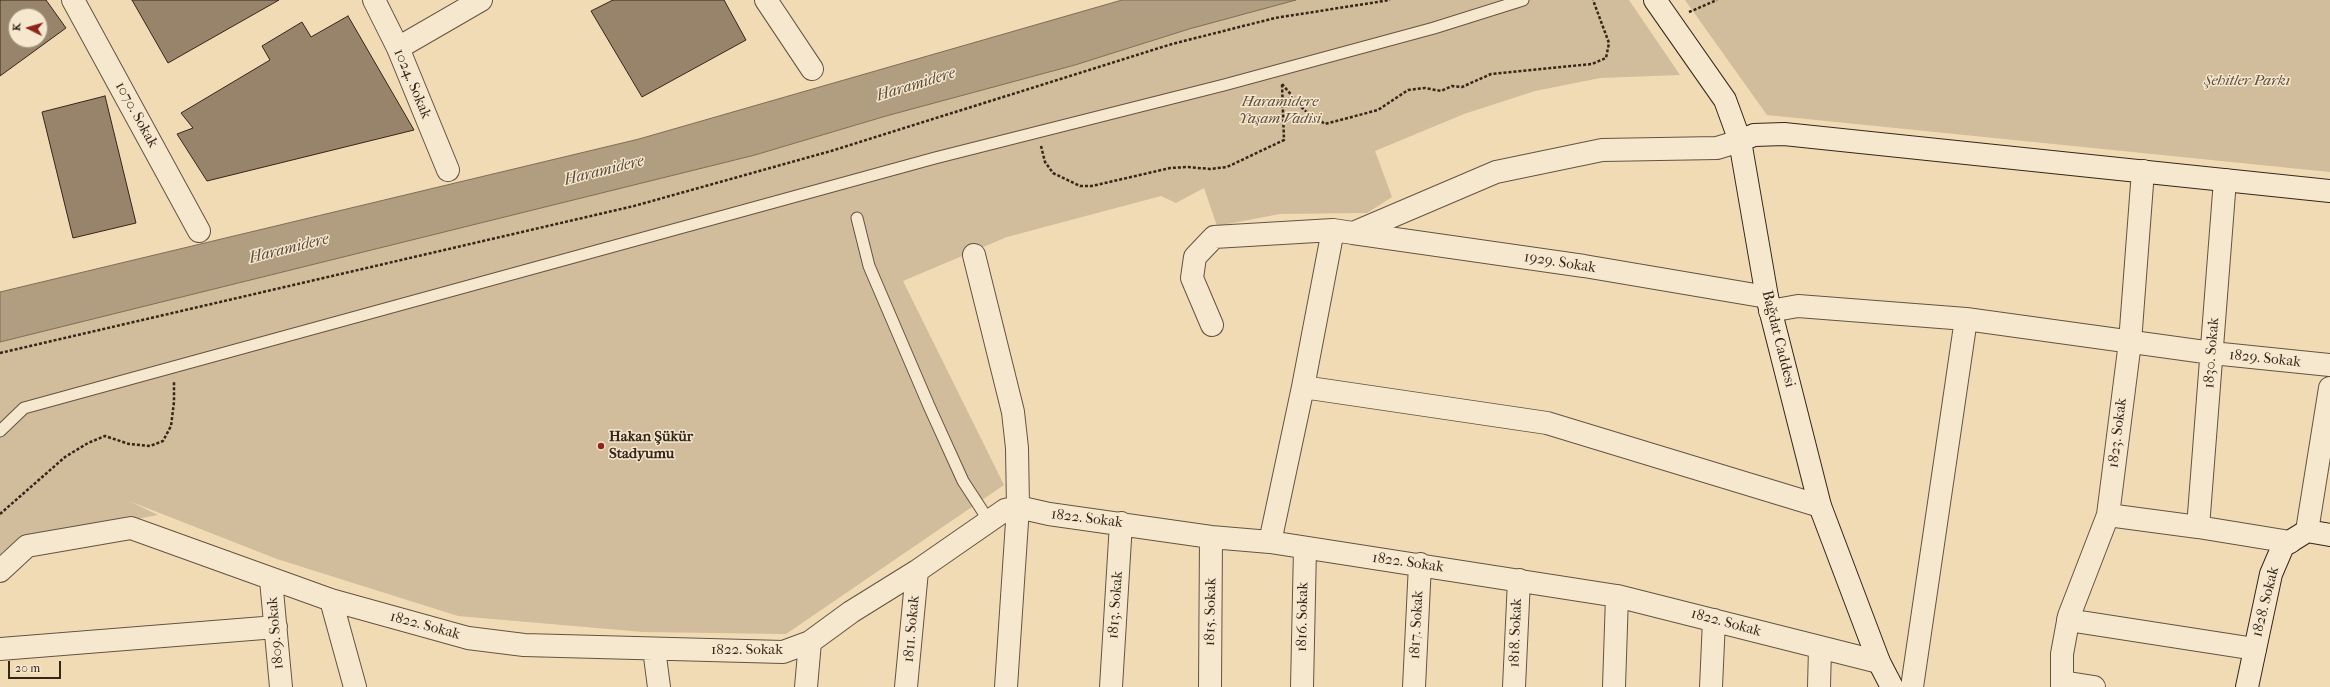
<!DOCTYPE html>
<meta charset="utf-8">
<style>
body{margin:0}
#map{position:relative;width:2330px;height:687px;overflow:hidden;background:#f1dbb5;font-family:"IM FELL French Canon",serif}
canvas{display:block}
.north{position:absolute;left:8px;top:8px;width:40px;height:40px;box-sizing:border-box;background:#f6e8cf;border:1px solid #a99a87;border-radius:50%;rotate:275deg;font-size:11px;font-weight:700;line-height:16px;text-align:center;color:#35261a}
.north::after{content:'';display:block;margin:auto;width:14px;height:18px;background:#8f2418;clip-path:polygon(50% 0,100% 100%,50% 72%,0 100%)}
.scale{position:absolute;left:8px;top:661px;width:53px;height:18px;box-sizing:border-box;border:2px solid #35261a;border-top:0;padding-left:5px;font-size:12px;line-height:14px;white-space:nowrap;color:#35261a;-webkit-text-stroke:3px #f6e8cf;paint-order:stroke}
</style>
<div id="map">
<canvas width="2330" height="687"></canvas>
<div class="north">K</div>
<div class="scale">20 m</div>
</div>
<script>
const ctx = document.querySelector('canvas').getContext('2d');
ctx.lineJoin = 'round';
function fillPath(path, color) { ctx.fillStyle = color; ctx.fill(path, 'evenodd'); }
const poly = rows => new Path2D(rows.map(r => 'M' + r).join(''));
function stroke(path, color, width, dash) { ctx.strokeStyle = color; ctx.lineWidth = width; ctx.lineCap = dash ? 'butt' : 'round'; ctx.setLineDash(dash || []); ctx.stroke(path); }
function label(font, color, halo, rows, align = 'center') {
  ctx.font = font + ' "IM FELL French Canon",serif'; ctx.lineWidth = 3; ctx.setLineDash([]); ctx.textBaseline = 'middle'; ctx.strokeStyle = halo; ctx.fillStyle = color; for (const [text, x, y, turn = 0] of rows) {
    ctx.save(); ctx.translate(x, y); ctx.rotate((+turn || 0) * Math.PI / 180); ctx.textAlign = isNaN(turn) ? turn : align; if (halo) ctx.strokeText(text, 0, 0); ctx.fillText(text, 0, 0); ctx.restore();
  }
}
const green = poly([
 [1296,0,1629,0,1680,75,1600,78,1535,91,1464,114,1375,151,1392,197,1367,213,1280,214,1217,226,1204,188,1176,203,1161,196,1007,237,903,281,1004,485,786,634,643,632,458,616,277,559,129,501,158,515,20,541,0,559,0,342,755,155,886,116,1075,65,1189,29],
 [1685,0,2330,0,2330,172,1767,115]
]);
const water = poly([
 [1122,0,1296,0,1189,29,1075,65,886,116,755,155,0,342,0,292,639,139,1122,0]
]);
const building = poly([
 [0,0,46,0,66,28,0,76,0,0],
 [16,16,40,16,40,40,16,40,16,16],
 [132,0,279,0,168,63,132,0],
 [613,0,724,0,746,40,642,97,591,11,613,0],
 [348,16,414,130,207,181,177,134,193,128,181,113,270,60,262,46,302,22,311,37,348,16],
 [105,96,136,223,73,238,42,112,105,96]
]);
const path = poly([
 [1689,12,1717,0],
 [1282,84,1304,110,1325,124,1378,110,1408,90,1425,88,1441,91,1452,86,1462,87,1491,74,1592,64,1606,58,1609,43,1593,0],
 [1041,146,1045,162,1053,173,1080,186,1092,186,1170,168,1188,167,1210,169,1227,167,1284,140,1282,84],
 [0,353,634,206,831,151,1172,44,1275,18,1390,0],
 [0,514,65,457,88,443,105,436,129,444,150,446,163,441,171,426,174,402,174,381]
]);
const lane = poly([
 [857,218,869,266,929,406,963,481,989,521],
 [0,431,24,408,935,158,1224,85,1434,28,1523,0]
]);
const street = poly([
 [73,0,199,231],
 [374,0,398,48,448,170],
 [766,0,812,69],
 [398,48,481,0],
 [1353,233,1584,266,1767,297],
 [974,255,1013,412,1017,448,1018,507,1006,687],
 [1770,311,1798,306,1966,319,2212,353,2330,365],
 [1212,325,1192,278,1195,257,1214,237,1333,230,1353,233,1496,172,1602,150,1717,148,1740,141],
 [1303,387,1547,423,1820,506],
 [2108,515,2198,527,2290,542],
 [2198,527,2225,180],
 [2307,531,2330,388],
 [1270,542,1303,387,1333,230],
 [0,571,27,546,131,528,331,600,468,638,524,645,783,652,810,642,851,612,917,571,1005,510,1018,507,1049,514,1211,537,1270,542,1617,596,1879,662],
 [271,580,281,687],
 [331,600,355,687],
 [2068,620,2255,649],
 [0,649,276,627],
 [654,649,659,687],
 [2062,682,2094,687],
 [806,687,810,642],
 [906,687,917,571],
 [1111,687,1121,523],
 [1210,687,1211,537],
 [1302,687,1305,548],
 [1414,687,1420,564],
 [1514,687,1519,580],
 [1614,687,1617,596],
 [1711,687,1714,620],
 [1819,687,1820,648],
 [1912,687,1966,319],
 [2062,687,2062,654,2069,616,2108,515,2130,342,2143,171]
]);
const secondary = poly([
 [1655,0,1725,100,1740,141,1767,297,1820,506,1879,662,1892,687],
 [1740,141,1754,135,1784,134,2330,191],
 [2247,687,2271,574,2283,546,2307,531,2330,535]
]);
const markers = [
 [601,446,4,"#8f2418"]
];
const parkNames = [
 ["Şehitler Parkı",2247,81],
 ["Haramidere",1280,102],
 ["Yaşam Vadisi",1280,119]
];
const streetNames = [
 ["1024. Sokak",412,84,67],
 ["1070. Sokak",136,115,61],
 ["1929. Sokak",1560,263,9],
 ["Bağdat Caddesi",1778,339,76],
 ["1830. Sokak",2212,353,-86],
 ["1829. Sokak",2265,359,6],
 ["1823. Sokak",2118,433,-83],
 ["1822. Sokak",1087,519,7],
 ["1822. Sokak",1408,563,8],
 ["1828. Sokak",2266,602,-76],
 ["1813. Sokak",1116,605,-86],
 ["1815. Sokak",1211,612,-89],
 ["1816. Sokak",1303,617,-89],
 ["1822. Sokak",1726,623,15],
 ["1817. Sokak",1417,625,-87],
 ["1822. Sokak",425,626,15],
 ["1811. Sokak",912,629,-85],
 ["1809. Sokak",276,633,-95],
 ["1818. Sokak",1516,633,-88],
 ["1822. Sokak",747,650]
];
const poiNames = [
 ["Hakan Şükür",609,437],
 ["Stadyumu",609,454]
];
const waterNames = [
 ["Haramidere",916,85,-17],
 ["Haramidere",604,171,-14],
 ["Haramidere",289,249,-14]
];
fillPath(green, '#d1bc9b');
fillPath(water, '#b19d80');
stroke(water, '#7f6d57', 1);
fillPath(building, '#97846b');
stroke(building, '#35261a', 1);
stroke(lane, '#645341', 13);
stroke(street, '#645341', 24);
stroke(secondary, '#35261a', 24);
stroke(path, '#35261a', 2.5, [3, 2]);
stroke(lane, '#f6e8cf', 11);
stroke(street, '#f6e8cf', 22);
stroke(secondary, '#f6e8cf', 22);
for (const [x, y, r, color] of markers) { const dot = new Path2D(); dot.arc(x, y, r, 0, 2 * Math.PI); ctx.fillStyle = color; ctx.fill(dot); stroke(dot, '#f6e8cf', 1.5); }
label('italic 15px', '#5c4c3a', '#f6e8cf', parkNames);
label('15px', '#35261a', '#f6e8cf', streetNames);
label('bold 15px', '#35261a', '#f6e8cf', poiNames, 'left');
label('italic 16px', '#5a4a39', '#f6e8cf', waterNames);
</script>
